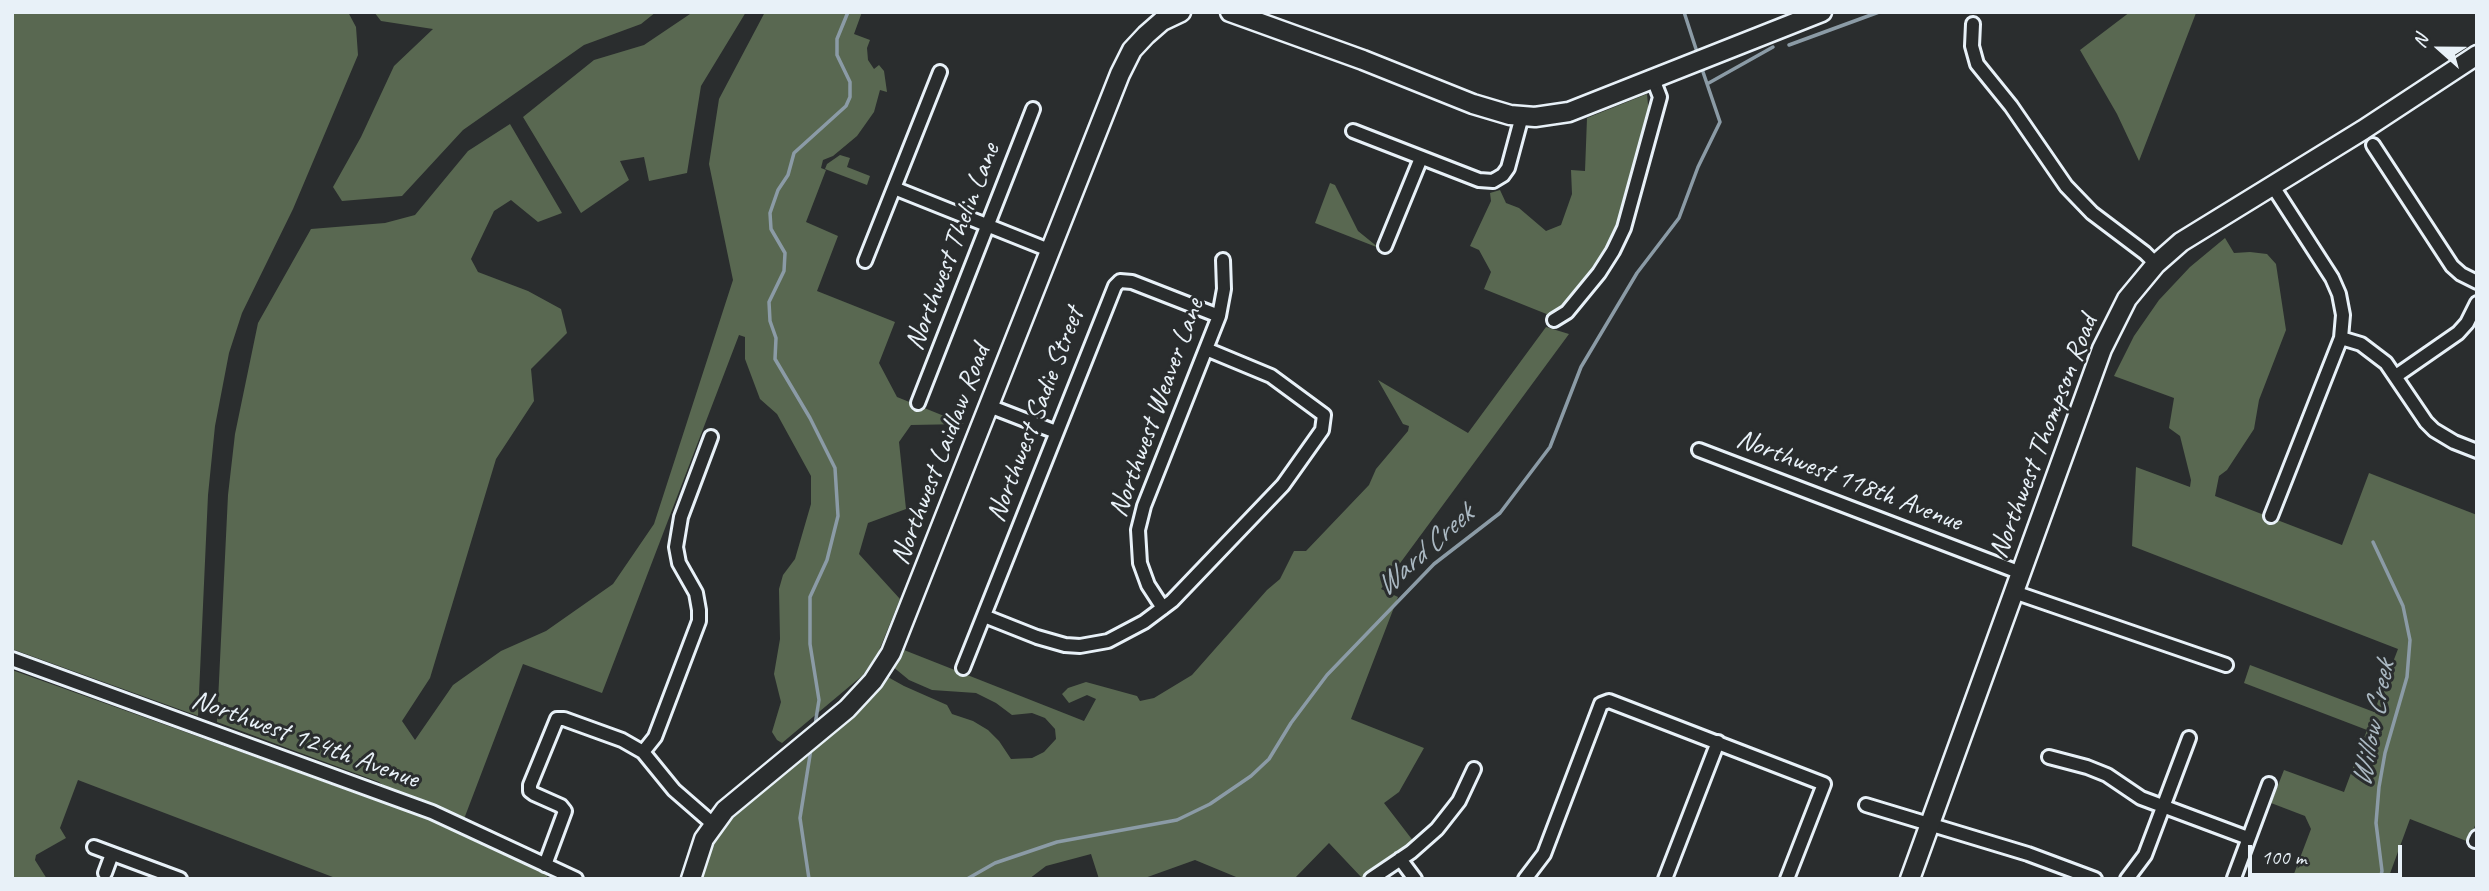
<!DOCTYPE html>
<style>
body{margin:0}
#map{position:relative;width:2489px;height:891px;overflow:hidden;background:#2a2d2e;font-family:Caveat,sans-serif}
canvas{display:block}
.frame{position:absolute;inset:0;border:14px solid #e8f1f8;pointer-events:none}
.north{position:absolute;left:2405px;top:14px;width:70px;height:70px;-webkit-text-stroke:5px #2a2d2e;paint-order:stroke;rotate:291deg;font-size:19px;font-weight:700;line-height:28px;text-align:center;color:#e8f1f8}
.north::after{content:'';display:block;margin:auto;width:24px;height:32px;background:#e8f1f8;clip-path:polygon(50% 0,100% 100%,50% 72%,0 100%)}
.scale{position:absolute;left:2248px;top:845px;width:154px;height:32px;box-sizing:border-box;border:4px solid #e8f1f8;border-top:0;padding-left:9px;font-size:21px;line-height:24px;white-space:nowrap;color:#e8f1f8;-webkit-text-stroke:5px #2a2d2e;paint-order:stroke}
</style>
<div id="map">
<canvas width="2489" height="891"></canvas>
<div class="frame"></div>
<div class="north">N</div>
<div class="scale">100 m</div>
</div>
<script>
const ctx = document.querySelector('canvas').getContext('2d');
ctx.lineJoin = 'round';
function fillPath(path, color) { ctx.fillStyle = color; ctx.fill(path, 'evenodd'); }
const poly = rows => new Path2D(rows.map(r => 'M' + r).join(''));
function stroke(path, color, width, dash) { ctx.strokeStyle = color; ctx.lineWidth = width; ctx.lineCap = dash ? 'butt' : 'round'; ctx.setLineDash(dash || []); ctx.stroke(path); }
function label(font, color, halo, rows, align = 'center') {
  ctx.font = font + ' Caveat,sans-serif'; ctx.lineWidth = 6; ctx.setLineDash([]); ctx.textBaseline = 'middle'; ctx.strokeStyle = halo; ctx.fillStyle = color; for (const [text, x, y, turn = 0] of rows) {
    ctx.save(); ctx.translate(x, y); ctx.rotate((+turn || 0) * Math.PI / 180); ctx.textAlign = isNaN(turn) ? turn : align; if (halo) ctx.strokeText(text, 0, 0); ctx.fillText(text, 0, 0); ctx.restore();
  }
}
const green = poly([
 [12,12,348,12,356,27,358,55,293,209,242,313,229,353,215,426,208,495,198,716,12,649],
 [374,12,656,12,641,24,584,45,463,130,402,196,342,201,333,187,361,137,394,66,433,29,381,21],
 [693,12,746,12,701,86,687,173,649,181,644,157,620,161,629,180,581,213,523,117,594,60,644,45],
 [765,12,862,12,854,34,870,40,867,48,868,60,874,69,879,65,884,71,887,92,880,90,874,112,857,136,833,156,823,160,821,168,826,170,806,222,838,236,817,291,895,322,879,363,897,397,964,424,911,425,899,442,906,509,868,523,859,554,900,599,878,653,863,675,782,743,777,740,772,732,781,702,774,674,780,639,779,589,783,575,795,559,811,504,811,476,777,414,760,399,745,359,745,337,739,335,602,693,523,664,464,819,391,791,379,782,217,722,228,495,235,434,258,323,311,229,385,223,415,215,468,151,510,124,562,213,538,222,511,200,494,211,471,259,478,272,528,291,561,309,567,333,531,369,534,401,496,459,430,678,402,721,415,740,453,685,501,651,546,631,613,584,654,524,733,280,709,164,719,99],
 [2130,12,2196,13,2139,161,2117,114,2080,50],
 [1647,94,1649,115,1620,230,1592,278,1554,317,1484,289,1491,272,1479,250,1470,246,1491,201,1490,193,1500,190,1506,203,1519,208,1546,231,1561,225,1572,194,1571,170,1585,171,1587,118],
 [840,155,850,158,847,167,870,176,867,185,825,169,827,164],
 [1330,183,1335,185,1358,231,1379,248,1315,223],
 [2225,238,2234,253,2250,252,2267,254,2276,264,2286,330,2259,400,2254,429,2227,470,2219,476,2215,496,2342,545,2369,473,2477,515,2477,820,2469,842,2410,819,2388,879,2292,879,2311,829,2305,816,2271,803,2284,770,2344,792,2367,730,2244,683,2250,665,2374,712,2398,649,2132,546,2136,467,2190,487,2191,480,2180,436,2169,428,2174,398,2114,376,2134,336,2159,300,2190,267],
 [1546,327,1569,334,1381,589,1398,597,1351,719,1424,748,1399,792,1384,803,1414,842,1362,878,1329,843,1294,879,1241,879,1195,860,1142,879,1099,879,1091,854,1046,866,1029,879,702,879,711,845,726,822,854,714,886,676,904,686,947,705,952,714,973,721,988,730,999,741,1011,759,1032,758,1044,752,1056,739,1055,729,1045,718,1032,713,1012,715,996,703,976,693,932,690,909,680,892,666,904,650,1084,721,1096,699,1087,695,1069,703,1062,694,1068,688,1086,682,1137,696,1140,701,1154,698,1192,675,1267,590,1280,579,1294,551,1306,551,1369,485,1376,469,1408,431,1409,426,1403,424,1378,380,1468,433],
 [12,670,431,820,549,872,546,879,338,879,78,780,60,828,66,838,36,855,35,860,47,879,12,879]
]);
const stream = poly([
 [1684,12,1697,52],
 [1789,45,1879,12],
 [1707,84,1773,47],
 [2373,542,2403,606,2410,640,2407,677,2385,753,2379,787,2376,823,2382,871,2380,879],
 [815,725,819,700,810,644,810,597,827,560,838,516,835,468,810,418,775,359,776,338,770,321,769,302,784,271,785,253,771,229,770,213,778,190,788,175,794,153,846,106,850,97,850,82,837,55,837,39,848,12],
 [809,879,800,818,811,749],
 [967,879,995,863,1057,842,1177,820,1210,804,1251,776,1269,759,1291,723,1327,675,1434,564,1500,513,1550,447,1581,367,1637,273,1679,218,1698,167,1720,122,1702,69]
]);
const street = poly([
 [1973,24,1972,46,1977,64,2011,106,2066,186,2092,213,2145,253,2156,264],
 [1353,131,1479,180,1493,181,1503,175,1508,168,1522,116],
 [2373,145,2452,266,2461,274,2477,282],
 [894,188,1049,250],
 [1385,246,1421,158],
 [865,261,940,72],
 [1554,320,1567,312,1599,273,1613,251,1624,228,1660,97,1653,79],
 [2341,338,2361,344,2386,363,2426,422,2434,430,2454,442,2477,451],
 [2396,376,2458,333,2467,323,2477,303],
 [918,403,1033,109],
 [989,406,1056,432],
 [1699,450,2021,573],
 [2271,516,2341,338,2343,315,2339,294,2332,278,2272,185],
 [2014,592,2226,665],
 [1163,608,1148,585,1140,563,1138,530,1144,506,1219,316,1224,289,1223,260],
 [984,616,1037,637,1065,645,1080,646,1108,641,1144,622,1172,601,1283,485,1322,430,1324,415,1271,376,1206,349],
 [12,659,432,812,576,879],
 [963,668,1115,286,1120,281,1132,282,1219,316],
 [643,752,655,737,699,621,699,610,696,593,679,563,676,547,681,517,711,437],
 [2049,757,2087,767,2107,775,2141,798,2248,838],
 [1866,805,2028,854,2095,879],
 [2475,841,2477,837],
 [94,847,180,879],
 [1400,859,1415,879],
 [545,865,565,811,561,806,534,794,530,791,530,785,557,719,564,719,622,740,643,752,674,790,713,824],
 [105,873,112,854],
 [2234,878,2269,784],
 [1371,879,1411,852,1437,829,1459,801,1474,769],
 [1525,879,1544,854,1601,704,1609,701,1824,784,1787,879],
 [1665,879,1718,742],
 [2127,879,2145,855,2189,738]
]);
const secondary = poly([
 [1230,12,1363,60,1473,104,1510,115,1535,117,1569,112,1822,12],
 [691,879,704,839,725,810,847,709,873,681,891,653,1120,74,1132,50,1146,35,1162,21,1181,12],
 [1910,879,2102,349,2127,299,2156,264,2181,242,2363,130,2477,55]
]);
const streetNames = [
 ["Northwest Thelin Lane",953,247,-69],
 ["Northwest Weaver Lane",1157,408,-70],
 ["Northwest Sadie Street",1036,415,-69],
 ["Northwest Thompson Road",2044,437,-69],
 ["Northwest Laidlaw Road",941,455,-69],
 ["Northwest 118th Avenue",1849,481,21],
 ["Northwest 124th Avenue",305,740,20]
];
const waterNames = [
 ["Ward Creek",1425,551,-42],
 ["Willow Creek",2374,724,-79]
];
fillPath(green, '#596851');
stroke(stream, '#8b9ba6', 3.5);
stroke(street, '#e8f1f8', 18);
stroke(secondary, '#e8f1f8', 23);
stroke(street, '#2a2d2e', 12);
stroke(secondary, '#2a2d2e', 18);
label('28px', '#e8f1f8', '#2a2d2e', streetNames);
label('italic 30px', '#aab8c2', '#2a2d2e', waterNames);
</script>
